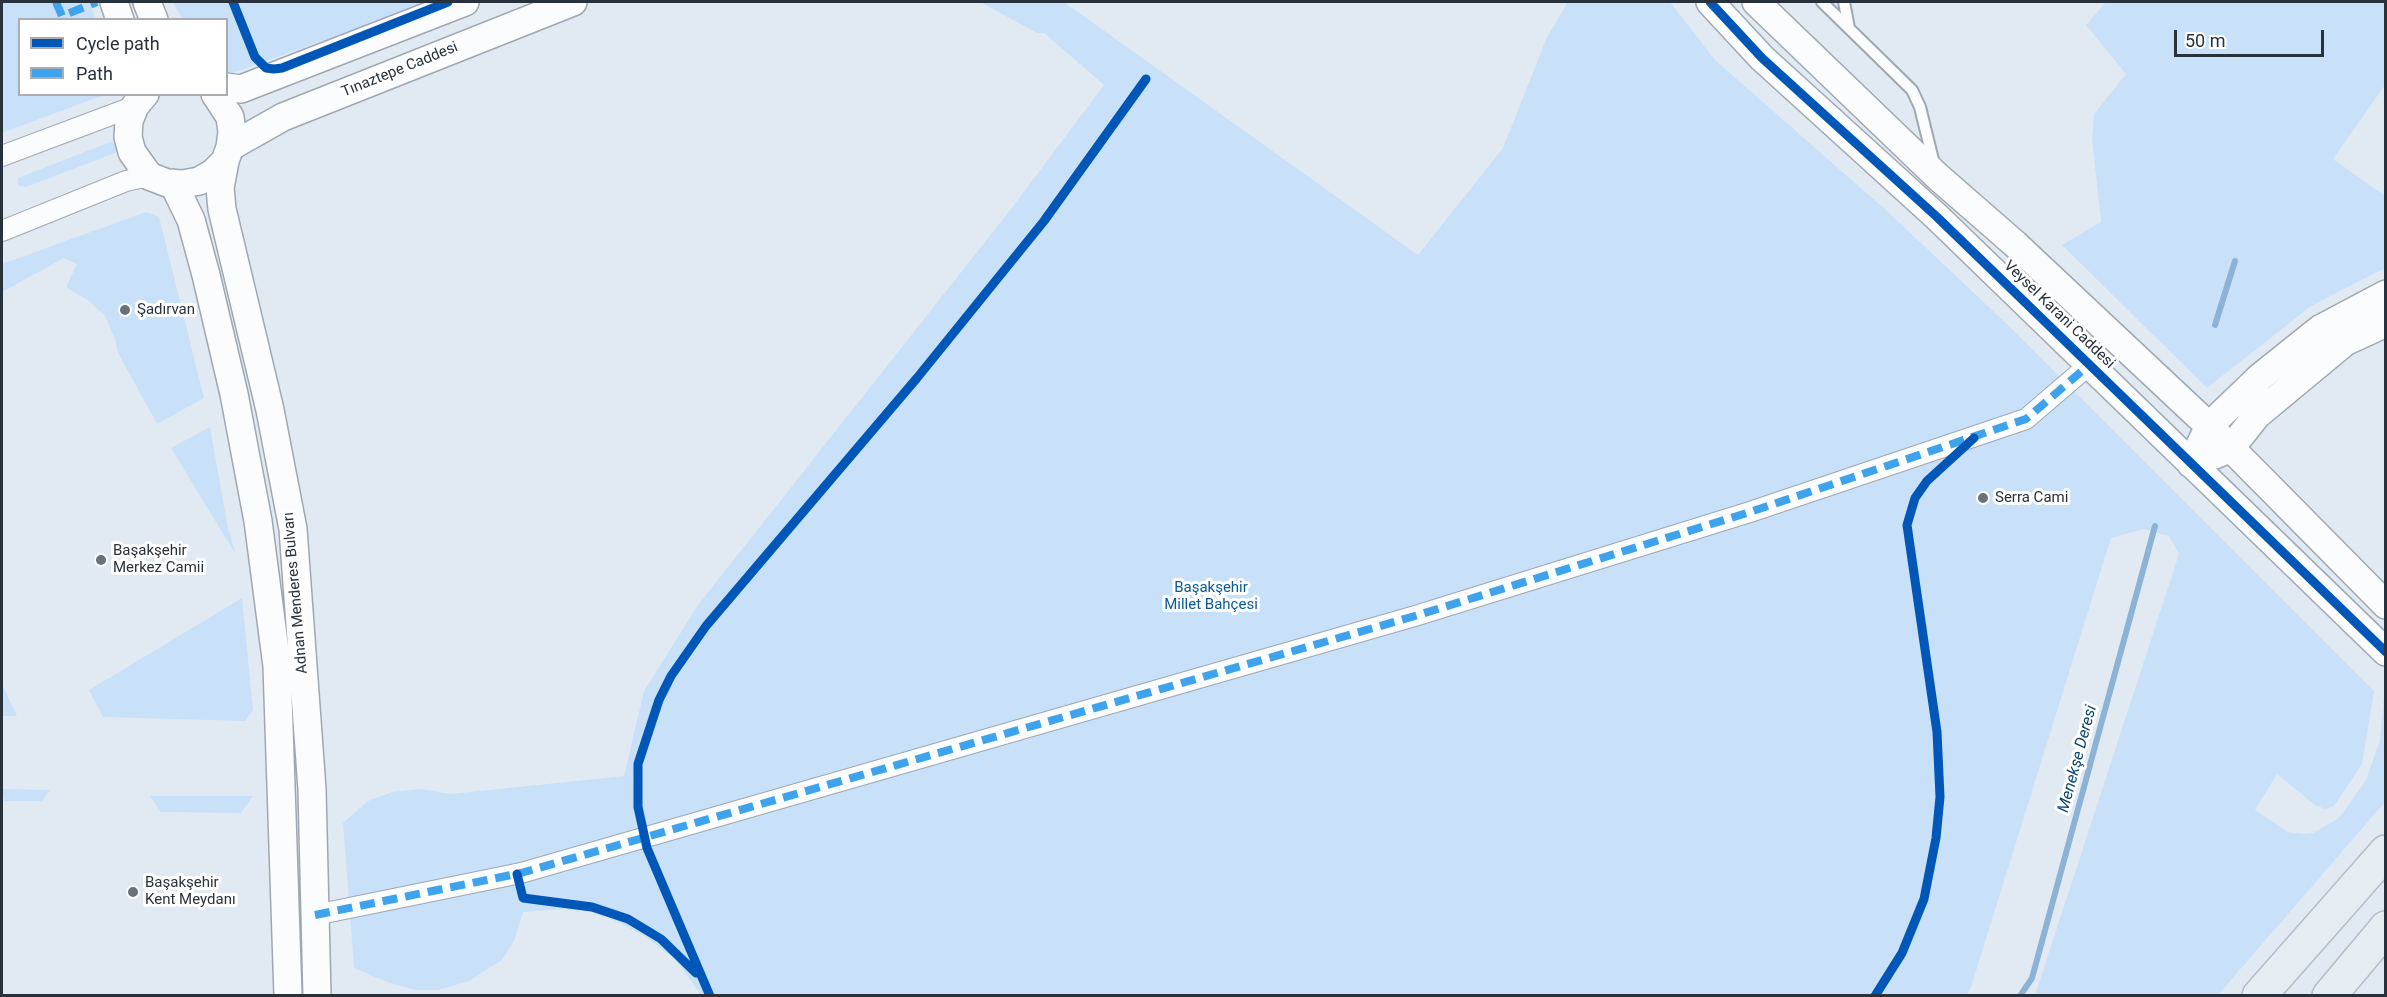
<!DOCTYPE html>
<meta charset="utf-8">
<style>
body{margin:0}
#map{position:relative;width:2387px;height:997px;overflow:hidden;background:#e1eaf3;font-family:Roboto,sans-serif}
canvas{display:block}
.frame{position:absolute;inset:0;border:3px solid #27323c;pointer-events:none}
.legend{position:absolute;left:18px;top:18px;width:210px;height:78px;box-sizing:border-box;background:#fff;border:2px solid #a9adb1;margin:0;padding:8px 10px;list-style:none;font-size:18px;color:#27323c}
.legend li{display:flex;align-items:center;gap:12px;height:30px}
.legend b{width:30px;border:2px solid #a9adb1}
.scale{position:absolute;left:2174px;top:30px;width:150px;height:27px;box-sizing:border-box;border:3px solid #27323c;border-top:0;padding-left:8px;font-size:18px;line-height:21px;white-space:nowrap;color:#27323c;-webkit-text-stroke:4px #fff;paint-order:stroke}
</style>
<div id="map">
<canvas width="2387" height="997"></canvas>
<div class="frame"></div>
<ul class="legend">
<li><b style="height:8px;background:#0057b8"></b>Cycle path</li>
<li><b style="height:8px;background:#3ea3ec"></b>Path</li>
</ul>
<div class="scale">50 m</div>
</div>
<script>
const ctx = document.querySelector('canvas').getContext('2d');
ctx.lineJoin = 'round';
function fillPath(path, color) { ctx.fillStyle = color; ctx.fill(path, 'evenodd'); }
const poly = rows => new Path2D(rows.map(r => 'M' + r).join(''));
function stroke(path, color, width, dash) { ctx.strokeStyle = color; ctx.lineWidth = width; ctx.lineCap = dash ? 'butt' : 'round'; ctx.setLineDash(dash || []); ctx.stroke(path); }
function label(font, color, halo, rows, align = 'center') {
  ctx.font = font + ' Roboto,sans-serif'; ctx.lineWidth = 6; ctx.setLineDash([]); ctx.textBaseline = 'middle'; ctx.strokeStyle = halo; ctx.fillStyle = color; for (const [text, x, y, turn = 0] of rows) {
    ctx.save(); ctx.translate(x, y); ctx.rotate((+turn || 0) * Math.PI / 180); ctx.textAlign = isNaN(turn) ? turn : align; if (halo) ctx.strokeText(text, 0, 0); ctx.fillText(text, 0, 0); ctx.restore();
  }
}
const green = poly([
 [2,2,89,2,96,19,20,20,20,94,104,95,2,133],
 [173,2,431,2,227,75,226,20,182,19],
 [980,2,1064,2,1418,255,1503,148,1547,37,1568,2,1670,2,1715,60,1887,211,2010,327,2374,691,2362,764,2334,806,2325,809,2315,805,2277,774,2255,810,2288,832,2302,834,2313,833,2339,818,2366,780,2380,740,2384,697,2385,802,2218,995,2035,995,2179,554,2169,536,2144,529,2111,538,1970,990,1966,995,701,995,676,960,643,935,600,913,562,909,523,912,514,941,502,960,469,981,438,990,416,990,387,982,354,968,343,823,368,801,392,792,421,789,451,794,624,776,644,691,698,605,1011,209,1104,85,1044,33,1037,33],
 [2106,2,2385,2,2385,85,2333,159,2385,196,2385,268,2311,306,2207,388,2062,245,2101,222,2092,138,2094,114,2126,74,2086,25],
 [110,142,118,143,118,151,115,153,26,187,18,186,18,178],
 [146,212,159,217,204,398,157,424,118,353,115,339,105,316,89,301,66,287,77,264,64,258,2,292,2,264],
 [210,427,228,528,236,555,171,448],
 [242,598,253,710,245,721,103,717,89,690],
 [2,684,17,716,2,716],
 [2,789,50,790,42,801,4,801],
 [150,796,253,796,241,813,161,812]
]);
const stream = poly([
 [2215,325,2235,261],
 [2020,996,2032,978,2155,526]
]);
const lane = poly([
 [1822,2,1912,90,1920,107,1934,164],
 [1844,2,1849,28]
]);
const street = poly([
 [2,156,135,106],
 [2,231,126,181,149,176],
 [315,915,521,873,1415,616,1750,512,2026,419,2089,365]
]);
const secondary = poly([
 [114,2,120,20],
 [147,2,154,20],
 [1710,2,1762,58,1937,217,2386,652],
 [1756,2,1937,176,2015,244,2209,426,2386,605],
 [226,87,241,89,465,2],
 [145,94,135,106,129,121,128,137,132,152,149,176,167,183,183,184,199,181,213,173,225,161,230,147,232,132,230,117,215,94],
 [230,147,283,117,573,2],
 [225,161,220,188,222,209,270,410,293,529,312,789,317,996],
 [173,183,191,220,206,275,234,394,258,521,277,666,288,996],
 [2215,455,2231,448,2257,415,2345,342,2386,323],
 [2191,464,2209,426,2260,377,2320,329,2386,294]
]);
const highway = poly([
 [2259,996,2386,852],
 [2329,996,2386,928]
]);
const quiet = poly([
 [56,2,62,16,97,2],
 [315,915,521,873,1415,616,1750,512,2026,419,2089,365]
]);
const cycleway = poly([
 [233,2,255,57,266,68,274,69,282,68,448,2],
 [1710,2,1762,58,1937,217,2386,652],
 [517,874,523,898,592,907,628,919,661,939,696,973],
 [710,996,647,848,638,807,638,764,659,700,671,676,706,626,917,378,1044,221,1146,79],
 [1875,996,1902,953,1924,899,1936,838,1940,797,1937,732,1907,525,1915,498,1927,481,1974,438]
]);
const markers = [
 [125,310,6,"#68727c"],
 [1983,498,6,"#68727c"],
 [101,560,6,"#68727c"],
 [133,892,6,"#68727c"]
];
const streetNames = [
 ["Tınaztepe Caddesi",400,70,-22],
 ["Veysel Karani Caddesi",2059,315,44],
 ["Adnan Menderes Bulvarı",296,593,-95]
];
const poiNames = [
 ["Şadırvan",137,310],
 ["Serra Cami",1995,498],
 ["Başakşehir",113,551],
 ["Merkez Camii",113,568],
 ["Başakşehir",145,883],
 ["Kent Meydanı",145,900]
];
const parkNames = [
 ["Başakşehir",1211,588],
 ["Millet Bahçesi",1211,605]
];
const waterNames = [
 ["Menekşe Deresi",2078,759,-75]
];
fillPath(green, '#c8e1f8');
stroke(stream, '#8cb2d6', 6);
stroke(lane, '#9fa7b0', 14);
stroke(street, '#9fa7b0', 22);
stroke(secondary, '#9fa7b0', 30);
stroke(highway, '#b4bdc7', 36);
stroke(lane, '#fafcfd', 10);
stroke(street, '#fafcfd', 20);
stroke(secondary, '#fafcfd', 27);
stroke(highway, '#e6edf2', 33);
stroke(quiet, '#3ea3ec', 8, [15, 8]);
stroke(cycleway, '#0057b8', 9);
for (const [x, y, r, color] of markers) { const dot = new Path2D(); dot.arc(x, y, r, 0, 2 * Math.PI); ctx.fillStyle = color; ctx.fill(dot); stroke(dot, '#fff', 2); }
label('15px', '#27323c', '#fff', streetNames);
label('15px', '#27323c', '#fff', poiNames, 'left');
label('15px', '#065b97', '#fff', parkNames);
label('italic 16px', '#094573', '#fff', waterNames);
</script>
